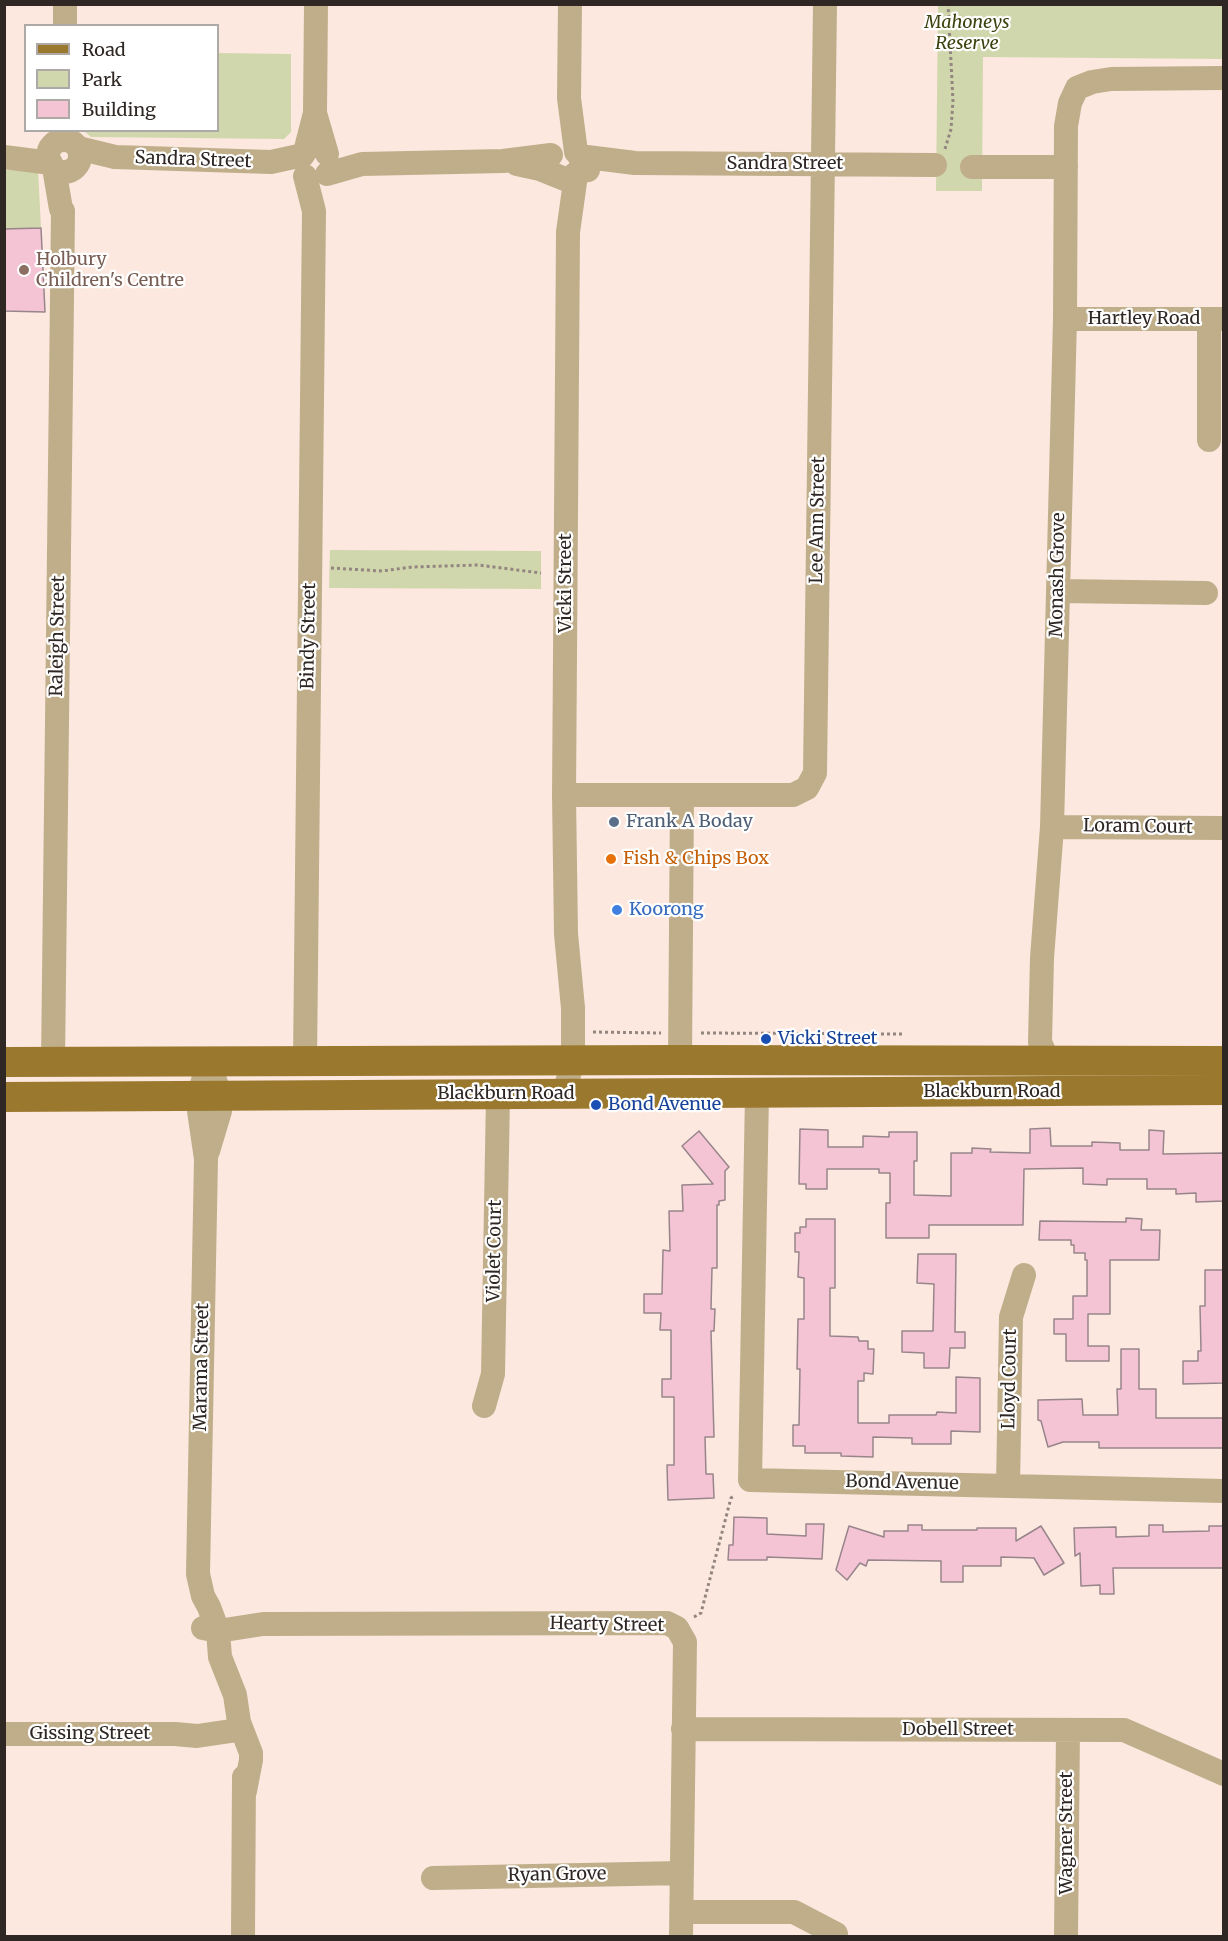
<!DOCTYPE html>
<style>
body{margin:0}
#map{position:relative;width:1228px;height:1941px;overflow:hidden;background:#fce8df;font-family:Merriweather,serif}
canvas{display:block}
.frame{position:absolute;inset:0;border:6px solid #2f2724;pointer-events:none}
.legend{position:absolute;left:24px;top:24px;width:195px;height:108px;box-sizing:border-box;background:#fff;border:2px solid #aca9a7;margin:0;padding:8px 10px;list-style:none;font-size:18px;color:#2f2724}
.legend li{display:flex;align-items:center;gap:12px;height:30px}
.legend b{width:30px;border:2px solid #aca9a7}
</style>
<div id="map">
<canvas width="1228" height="1941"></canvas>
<div class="frame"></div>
<ul class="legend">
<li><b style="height:8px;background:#9a792e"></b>Road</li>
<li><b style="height:16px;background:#d1d7ac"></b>Park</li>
<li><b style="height:16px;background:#f4c4d5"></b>Building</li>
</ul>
</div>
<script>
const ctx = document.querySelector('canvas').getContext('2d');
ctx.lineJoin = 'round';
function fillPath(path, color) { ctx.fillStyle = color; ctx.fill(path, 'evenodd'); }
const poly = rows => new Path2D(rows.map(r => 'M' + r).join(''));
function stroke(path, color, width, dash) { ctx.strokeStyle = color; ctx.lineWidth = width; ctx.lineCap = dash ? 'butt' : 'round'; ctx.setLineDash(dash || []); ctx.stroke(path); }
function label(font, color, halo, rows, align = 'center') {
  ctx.font = font + ' Merriweather,serif'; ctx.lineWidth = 4.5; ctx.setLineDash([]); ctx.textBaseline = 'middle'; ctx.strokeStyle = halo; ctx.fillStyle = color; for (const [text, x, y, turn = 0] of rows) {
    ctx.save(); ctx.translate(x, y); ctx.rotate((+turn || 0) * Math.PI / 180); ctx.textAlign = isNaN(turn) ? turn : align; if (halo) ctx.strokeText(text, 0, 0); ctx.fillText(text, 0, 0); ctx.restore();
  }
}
const green = poly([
 [938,5,1223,5,1223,59,983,57,982,191,936,191],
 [218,53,291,54,291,132,284,139,91,137,84,131,218,130],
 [38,169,41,228,5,229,4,170],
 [330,550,541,551,541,589,329,588]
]);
const building = poly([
 [41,228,45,312,4,311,4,229,41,228],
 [1050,1128,1051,1146,1092,1146,1092,1142,1120,1143,1120,1150,1149,1150,1149,1130,1164,1131,1163,1154,1224,1153,1224,1201,1196,1202,1196,1193,1176,1194,1176,1189,1147,1189,1147,1179,1107,1179,1107,1185,1083,1184,1083,1168,1024,1169,1023,1225,929,1225,929,1238,886,1238,886,1203,890,1203,890,1173,879,1173,879,1169,827,1169,827,1189,806,1189,806,1184,799,1184,800,1129,828,1130,828,1147,863,1147,863,1136,889,1137,889,1132,917,1132,917,1161,914,1161,914,1195,951,1196,951,1153,972,1153,972,1148,991,1149,990,1152,1030,1153,1030,1129,1050,1128],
 [699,1131,729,1167,725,1171,725,1200,719,1201,719,1205,717,1205,717,1268,712,1268,711,1309,715,1309,714,1331,711,1331,714,1437,705,1437,706,1474,713,1474,714,1498,668,1500,667,1465,674,1465,674,1397,662,1397,662,1379,671,1379,671,1330,660,1330,661,1313,644,1313,644,1294,662,1294,663,1250,670,1251,669,1211,683,1211,682,1185,713,1184,682,1146,699,1131],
 [1126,1218,1142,1219,1141,1230,1160,1230,1159,1260,1110,1260,1110,1314,1088,1314,1088,1346,1109,1346,1109,1361,1066,1361,1066,1334,1054,1334,1054,1319,1073,1319,1073,1296,1087,1296,1087,1260,1085,1260,1085,1253,1074,1253,1074,1245,1071,1245,1071,1240,1039,1240,1040,1221,1126,1222,1126,1218],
 [806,1219,835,1219,835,1288,830,1288,830,1336,858,1337,859,1341,868,1341,868,1349,874,1349,873,1374,864,1373,864,1381,858,1381,858,1423,889,1423,889,1415,936,1415,937,1412,956,1413,956,1377,980,1378,980,1432,951,1431,951,1444,912,1444,912,1438,873,1437,873,1457,841,1456,841,1453,805,1453,805,1446,793,1446,793,1425,799,1425,800,1369,797,1369,798,1319,804,1319,804,1278,798,1277,799,1252,795,1252,795,1233,800,1233,800,1227,806,1227,806,1219],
 [918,1254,956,1254,955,1332,965,1332,965,1348,950,1348,949,1368,924,1368,924,1353,902,1352,902,1331,933,1331,934,1284,917,1283,918,1254],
 [1205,1270,1224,1270,1224,1383,1183,1384,1183,1361,1198,1361,1198,1351,1201,1351,1200,1306,1205,1306,1205,1270],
 [1121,1349,1139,1349,1139,1389,1156,1389,1156,1418,1224,1418,1224,1448,1099,1448,1099,1442,1063,1442,1048,1447,1041,1421,1038,1420,1038,1400,1082,1399,1083,1415,1118,1415,1117,1389,1121,1389,1121,1349],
 [734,1517,767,1518,767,1534,806,1536,806,1524,824,1524,822,1559,767,1557,767,1560,728,1560,729,1545,733,1545,734,1517],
 [908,1525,922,1525,922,1530,977,1530,977,1528,1016,1528,1016,1541,1041,1526,1064,1563,1044,1575,1034,1558,1001,1557,1001,1566,963,1566,963,1582,941,1582,941,1561,868,1560,866,1566,860,1563,847,1580,836,1570,849,1526,884,1537,884,1531,908,1531,908,1525],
 [1149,1525,1163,1525,1163,1532,1209,1531,1209,1526,1224,1526,1224,1568,1113,1568,1114,1594,1100,1594,1100,1585,1081,1586,1080,1553,1075,1556,1074,1528,1116,1527,1116,1537,1149,1536,1149,1525]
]);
const path = poly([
 [945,149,951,129,953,101,948,4],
 [331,568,382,571,412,567,478,565,541,573],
 [593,1032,661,1033],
 [701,1033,904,1034],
 [694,1617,701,1613,731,1498,735,1495]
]);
const minor = poly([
 [570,4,569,98,576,152],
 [65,26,65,4],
 [315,113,327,154],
 '48 156a16 16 0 1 1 32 0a16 16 0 1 1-32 0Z',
 [78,148,115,157,271,162,303,155],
 [305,152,315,113,316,4],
 [579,156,635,163,935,165],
 [4,157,51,163],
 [517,164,540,169,565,179,570,178,579,171,588,170],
 [972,167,1066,167],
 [327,174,362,164,503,161,551,155],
 [305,176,314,211,305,1061],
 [1065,319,1224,319],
 [1209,319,1209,440],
 [1058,591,1206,593],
 [564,795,793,795,807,788,815,773,825,4],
 [1052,827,1224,828],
 [680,1060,682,795],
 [208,1061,199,1096,199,1111,206,1159,198,1574,203,1596,209,1607,218,1631,220,1657,235,1695,239,1722,251,1753,251,1760,245,1791],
 [1048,1061,1040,1042,1042,958,1052,827,1065,319,1066,126,1070,103,1077,88,1092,82,1111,79,1224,78],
 [53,1062,63,211,61,209,54,168],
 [757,1093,750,1480,1224,1491],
 [564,1094,573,1060,573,1008,566,934,564,795,568,232,576,175],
 [208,1151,220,1111,220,1096,215,1080],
 [484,1406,493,1374,498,1095],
 [1008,1486,1011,1317,1024,1275],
 [203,1628,218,1631,263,1624,667,1623,677,1628,685,1642,681,1936],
 [683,1729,1124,1730,1224,1774],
 [4,1734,175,1734,197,1736,231,1731],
 [433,1878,682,1873],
 [682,1912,794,1912,836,1934],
 [243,1936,244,1777],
 [1066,1936,1068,1730]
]);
const major = poly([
 [4,1062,680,1060,1224,1061],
 [4,1097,1224,1090]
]);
const markers = [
 [24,270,6,"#8d6e63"],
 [614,822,6,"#5c6f8a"],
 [611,859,6,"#e8710a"],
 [617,910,6,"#3f7fe0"],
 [766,1039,6,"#1a4fb4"],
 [596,1105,6,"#1a4fb4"]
];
const parkNames = [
 ["Mahoneys",967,23],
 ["Reserve",967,44]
];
const streetNames = [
 ["Sandra Street",193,160,2],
 ["Sandra Street",785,164],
 ["Hartley Road",1144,319],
 ["Lee Ann Street",818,520,-89],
 ["Monash Grove",1058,575,-89],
 ["Vicki Street",566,583,-90],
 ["Raleigh Street",58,636,-89],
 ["Bindy Street",309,636,-89],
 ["Loram Court",1138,827,1],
 ["Blackburn Road",992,1092],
 ["Blackburn Road",506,1094],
 ["Violet Court",495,1251,-89],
 ["Marama Street",202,1367,-89],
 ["Lloyd Court",1010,1379,-89],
 ["Bond Avenue",902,1483,1],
 ["Hearty Street",607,1625,1],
 ["Dobell Street",958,1730],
 ["Gissing Street",90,1734],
 ["Wagner Street",1067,1833,-90],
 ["Ryan Grove",557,1875,-1]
];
const educationNames = [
 ["Holbury",36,260],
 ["Children's Centre",36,281]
];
const serviceNames = [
 ["Frank A Boday",626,822]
];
const foodNames = [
 ["Fish & Chips Box",623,859]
];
const shopNames = [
 ["Koorong",629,910]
];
const transitNames = [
 ["Vicki Street",778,1039],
 ["Bond Avenue",608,1105]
];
fillPath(green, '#d1d7ac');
fillPath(building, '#f4c4d5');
stroke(building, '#98858b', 1.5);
stroke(path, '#93857f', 3, [3, 3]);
stroke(minor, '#c0ae8a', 24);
stroke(major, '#9a792e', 30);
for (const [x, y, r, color] of markers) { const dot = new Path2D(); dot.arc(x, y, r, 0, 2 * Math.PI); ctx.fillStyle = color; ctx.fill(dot); stroke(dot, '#fff', 2); }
label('italic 18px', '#3c410e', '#fff', parkNames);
label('18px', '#2f2724', '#fff', streetNames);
label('18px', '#785e54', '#fff', educationNames, 'left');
label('18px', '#4e5e75', '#fff', serviceNames, 'left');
label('18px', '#c56008', '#fff', foodNames, 'left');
label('18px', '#366cbe', '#fff', shopNames, 'left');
label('18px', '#164399', '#fff', transitNames, 'left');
</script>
